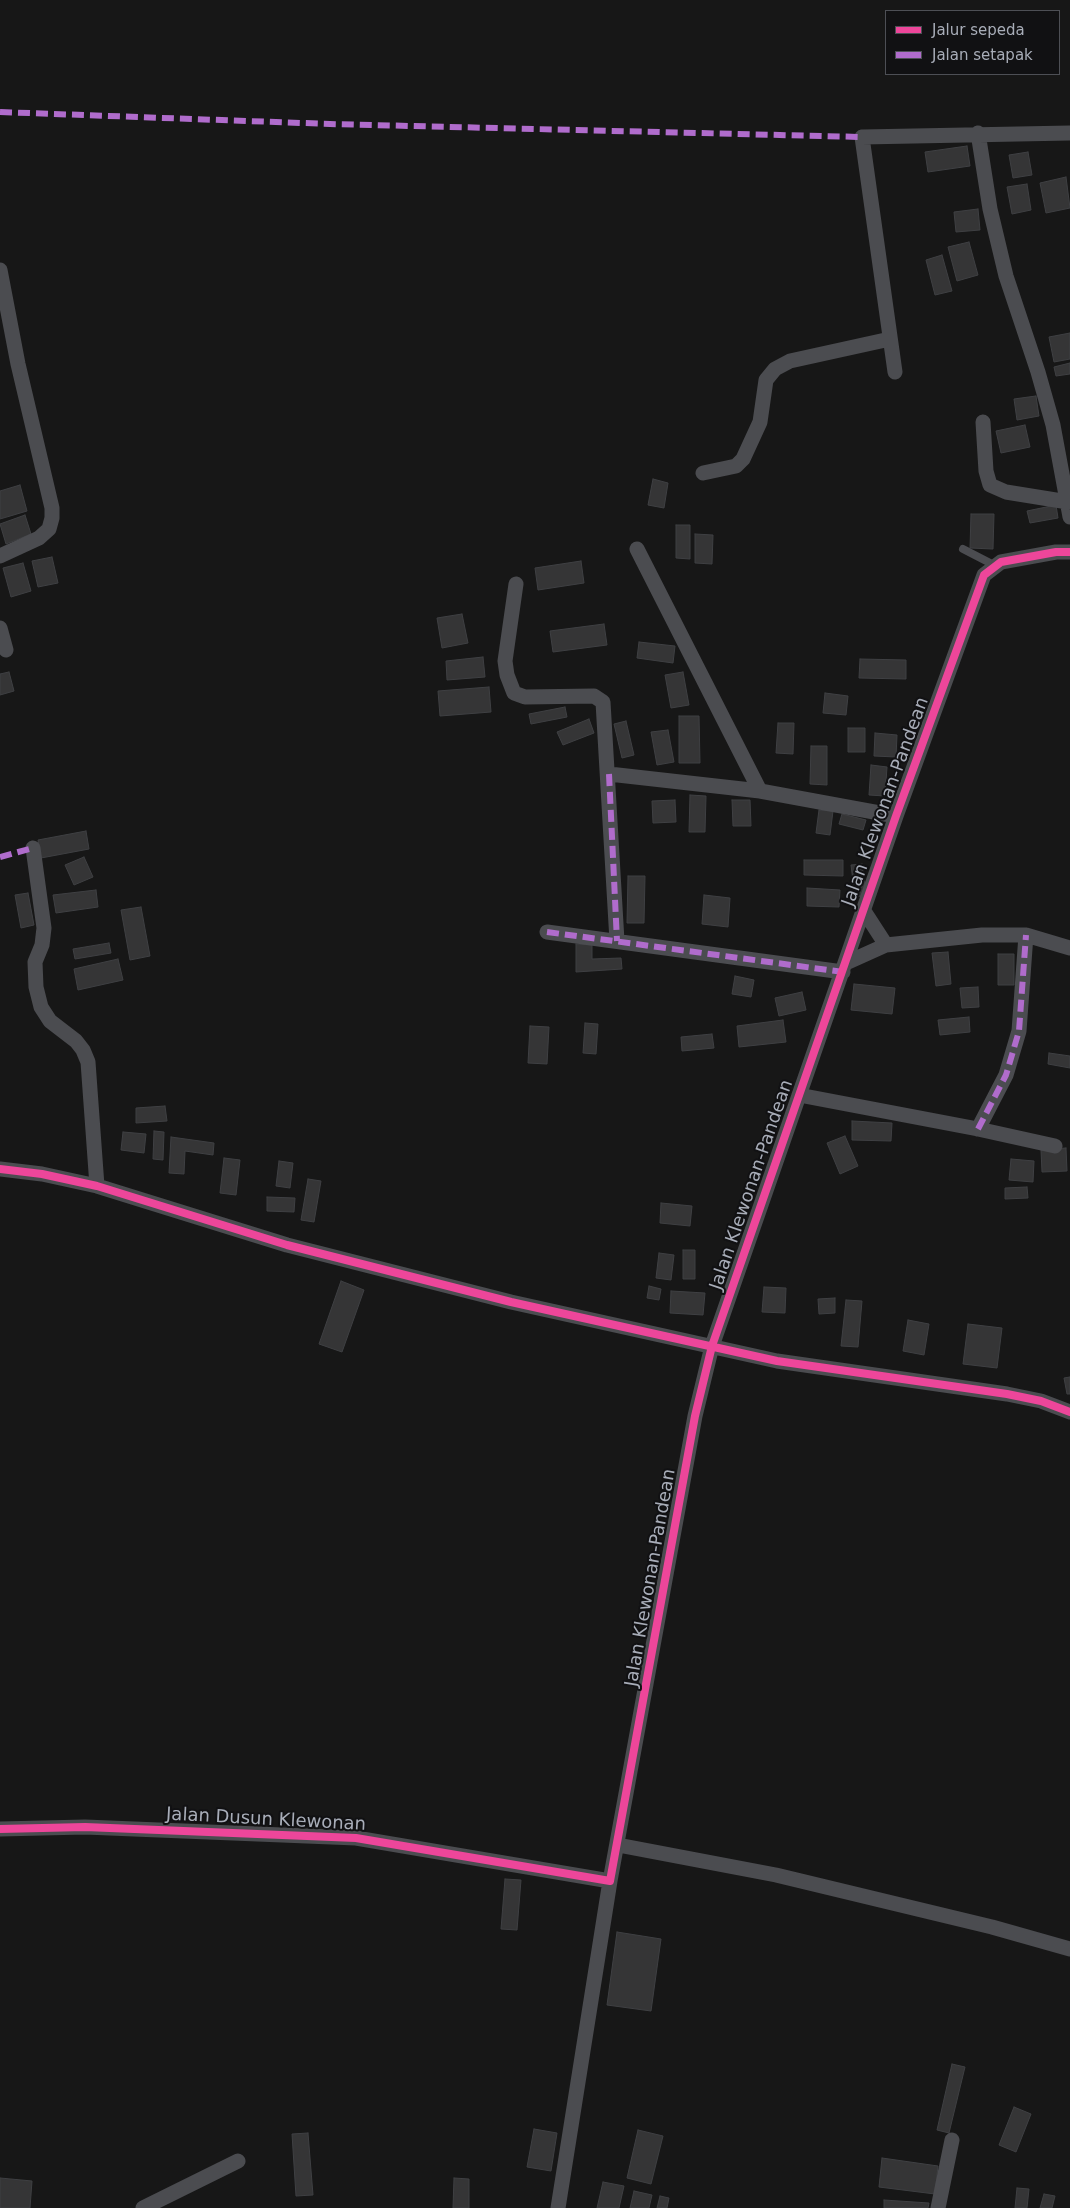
<!DOCTYPE html>
<style>
body{margin:0}
#map{position:relative;width:1070px;height:2208px;overflow:hidden;background:#171717;font-family:"DejaVu Sans",sans-serif}
canvas{display:block}
.legend{position:absolute;left:885px;top:10px;width:175px;height:65px;box-sizing:border-box;background:#111113;border:1px solid #4d4f55;margin:0;padding:6px 9px;list-style:none;font-size:15px;color:#a8adb8}
.legend li{display:flex;align-items:center;gap:10px;height:25px}
.legend b{width:25px;border:1px solid #4d4f55}
</style>
<div id="map">
<canvas width="1070" height="2208"></canvas>
<ul class="legend">
<li><b style="height:6px;background:#ed469a"></b>Jalur sepeda</li>
<li><b style="height:6px;background:#b06ccc"></b>Jalan setapak</li>
</ul>
</div>
<script>
const ctx = document.querySelector('canvas').getContext('2d');
ctx.lineJoin = 'round';
function fillPath(path, color) { ctx.fillStyle = color; ctx.fill(path, 'evenodd'); }
const poly = rows => new Path2D(rows.map(r => 'M' + r).join(''));
function stroke(path, color, width, dash) { ctx.strokeStyle = color; ctx.lineWidth = width; ctx.lineCap = dash ? 'butt' : 'round'; ctx.setLineDash(dash || []); ctx.stroke(path); }
function label(font, color, halo, rows, align = 'center') {
  ctx.font = font + ' "DejaVu Sans",sans-serif'; ctx.lineWidth = 4; ctx.setLineDash([]); ctx.textBaseline = 'middle'; ctx.strokeStyle = halo; ctx.fillStyle = color; for (const [text, x, y, turn = 0] of rows) {
    ctx.save(); ctx.translate(x, y); ctx.rotate((+turn || 0) * Math.PI / 180); ctx.textAlign = isNaN(turn) ? turn : align; if (halo) ctx.strokeText(text, 0, 0); ctx.fillText(text, 0, 0); ctx.restore();
  }
}
const building = poly([
 [967,146,970,166,928,172,925,152,967,146],
 [1028,152,1032,175,1013,178,1009,155,1028,152],
 [1066,177,1070,208,1046,213,1040,183,1066,177],
 [1027,184,1031,210,1012,214,1007,187,1027,184],
 [978,209,980,230,956,232,954,212,978,209],
 [969,242,978,275,957,281,948,247,969,242],
 [942,255,952,291,935,295,926,260,942,255],
 [1070,333,1070,359,1054,362,1049,337,1070,333],
 [1070,363,1070,374,1056,376,1054,367,1070,363],
 [1036,396,1039,416,1017,420,1014,399,1036,396],
 [1025,425,1030,447,1001,453,996,431,1025,425],
 [653,479,668,483,664,508,648,505,653,479],
 [20,485,27,511,0,519,0,491,20,485],
 [1056,505,1058,518,1030,523,1027,511,1056,505],
 [971,514,994,514,993,549,970,548,971,514],
 [25,515,31,534,6,544,0,524,25,515],
 [676,525,690,525,690,559,676,558,676,525],
 [695,534,713,535,712,564,695,563,695,534],
 [52,557,58,583,38,587,32,561,52,557],
 [581,561,584,583,538,590,535,568,581,561],
 [23,563,31,591,11,597,3,568,23,563],
 [462,614,468,643,442,648,437,618,462,614],
 [604,624,607,645,553,652,550,631,604,624],
 [639,642,675,646,673,663,637,658,639,642],
 [483,657,485,677,447,680,446,661,483,657],
 [860,659,906,660,906,679,859,678,860,659],
 [9,672,14,691,0,695,0,674,9,672],
 [683,672,689,705,671,708,665,675,683,672],
 [489,687,491,712,440,716,438,691,489,687],
 [825,693,848,696,846,715,823,713,825,693],
 [565,707,567,717,531,724,529,714,565,707],
 [679,716,699,716,700,763,679,763,679,716],
 [589,719,594,733,563,745,557,732,589,719],
 [626,721,634,755,622,758,614,724,626,721],
 [778,723,794,723,793,754,776,753,778,723],
 [848,728,865,728,865,752,848,752,848,728],
 [668,730,674,762,657,765,651,732,668,730],
 [875,733,897,735,896,757,874,756,875,733],
 [811,746,827,746,827,785,810,784,811,746],
 [871,765,887,767,885,796,869,795,871,765],
 [690,795,706,796,705,832,689,832,690,795],
 [675,800,676,822,653,823,652,801,675,800],
 [732,800,750,800,751,826,733,826,732,800],
 [819,810,833,811,830,835,816,833,819,810],
 [842,814,866,820,863,830,839,824,842,814],
 [86,831,89,849,41,858,38,840,86,831],
 [84,857,93,877,74,885,65,865,84,857],
 [804,860,843,860,843,876,804,875,804,860],
 [862,864,866,895,855,897,851,865,862,864],
 [628,876,645,876,644,923,627,923,628,876],
 [807,888,840,890,839,907,807,906,807,888],
 [96,890,98,907,56,913,53,895,96,890],
 [28,893,34,925,21,928,15,895,28,893],
 [704,895,730,898,728,927,702,924,704,895],
 [141,907,150,956,130,960,121,910,141,907],
 [109,943,111,953,75,959,73,949,109,943],
 [576,944,592,945,592,959,621,958,622,969,576,972,576,944],
 [948,952,951,984,936,986,932,953,948,952],
 [998,954,1014,954,1014,985,998,985,998,954],
 [118,959,123,980,78,990,74,969,118,959],
 [735,976,754,980,751,997,732,994,735,976],
 [854,984,895,988,892,1014,851,1010,854,984],
 [978,987,979,1007,962,1008,960,988,978,987],
 [802,992,806,1010,779,1016,775,998,802,992],
 [969,1017,970,1032,940,1035,938,1020,969,1017],
 [783,1020,786,1042,739,1047,737,1026,783,1020],
 [585,1023,598,1024,596,1054,583,1053,585,1023],
 [530,1026,549,1027,547,1064,528,1063,530,1026],
 [712,1034,714,1048,682,1051,681,1037,712,1034],
 [1049,1053,1070,1056,1070,1068,1048,1064,1049,1053],
 [165,1106,167,1121,136,1123,136,1108,165,1106],
 [852,1121,892,1123,891,1141,852,1140,852,1121],
 [154,1131,164,1132,163,1160,153,1159,154,1131],
 [123,1132,146,1134,144,1153,121,1150,123,1132],
 [845,1136,858,1166,840,1174,827,1143,845,1136],
 [171,1137,214,1143,213,1155,185,1151,184,1174,169,1173,171,1137],
 [1066,1148,1067,1171,1042,1172,1041,1150,1066,1148],
 [224,1158,240,1160,236,1195,220,1193,224,1158],
 [1011,1159,1034,1161,1033,1182,1009,1180,1011,1159],
 [279,1161,293,1163,290,1188,276,1186,279,1161],
 [308,1179,321,1181,314,1222,301,1220,308,1179],
 [1027,1187,1028,1198,1005,1199,1005,1188,1027,1187],
 [267,1197,295,1198,294,1212,267,1211,267,1197],
 [661,1203,692,1206,690,1226,660,1223,661,1203],
 [683,1250,695,1250,695,1279,683,1279,683,1250],
 [659,1253,674,1255,671,1280,656,1278,659,1253],
 [341,1281,364,1290,342,1352,319,1344,341,1281],
 [649,1286,661,1289,659,1300,647,1298,649,1286],
 [764,1287,786,1288,785,1313,762,1312,764,1287],
 [671,1291,705,1293,703,1315,670,1313,671,1291],
 [835,1298,835,1313,819,1314,818,1299,835,1298],
 [846,1300,862,1301,858,1347,841,1346,846,1300],
 [908,1320,929,1324,924,1355,903,1351,908,1320],
 [968,1324,1002,1328,997,1368,963,1364,968,1324],
 [1070,1377,1070,1394,1067,1394,1064,1378,1070,1377],
 [505,1879,521,1880,517,1930,501,1929,505,1879],
 [617,1932,661,1939,651,2011,607,2005,617,1932],
 [952,2064,965,2067,949,2133,937,2130,952,2064],
 [1014,2107,1031,2114,1016,2152,999,2145,1014,2107],
 [534,2129,557,2133,551,2171,527,2167,534,2129],
 [638,2130,663,2136,651,2184,627,2178,638,2130],
 [308,2133,313,2195,296,2196,292,2134,308,2133],
 [882,2158,938,2166,935,2194,879,2187,882,2158],
 [0,2178,32,2181,30,2208,0,2208,0,2178],
 [454,2178,469,2179,469,2208,453,2208,454,2178],
 [603,2182,624,2186,619,2208,597,2208,603,2182],
 [1017,2188,1029,2189,1027,2208,1015,2208,1017,2188],
 [634,2191,652,2195,649,2208,630,2208,634,2191],
 [1044,2194,1055,2196,1052,2208,1040,2208,1044,2194],
 [660,2196,669,2198,667,2208,657,2208,660,2196],
 [884,2200,929,2203,928,2208,884,2208,884,2200]
]);
const service = poly([
 [963,549,994,565]
]);
const minor = poly([
 [978,133,990,209,1006,276,1038,372,1053,425,1070,517],
 [0,270,18,364,52,508,52,518,49,529,39,538,0,556],
 [895,372,862,137,1070,133],
 [983,422,986,471,990,485,1006,492,1068,502],
 [703,473,736,466,743,459,760,422,766,380,775,369,790,361,890,339],
 [637,549,760,791],
 [516,584,505,661,507,675,514,693,525,697,594,696,603,702,617,941],
 [0,628,6,650],
 [609,774,760,791,896,816],
 [33,848,44,928,42,945,35,962,36,987,41,1007,50,1021,76,1041,83,1050,88,1062,97,1186],
 [864,911,886,945],
 [547,932,843,972],
 [846,963,886,945,982,935,1026,935,1070,948],
 [799,1095,978,1129,1055,1146],
 [978,1129,1006,1075,1019,1031,1026,935],
 [0,1169,42,1174,97,1186,287,1245,511,1302,777,1361,1007,1394,1041,1401,1070,1412],
 [0,1829,85,1827,356,1838,610,1881,695,1416,712,1346,896,816,984,575,1001,562,1056,552,1070,552],
 [618,1845,776,1875,992,1927,1070,1949],
 [143,2208,238,2161],
 [558,2208,610,1881],
 [938,2208,952,2140]
]);
const quiet = poly([
 [0,112,330,124,862,137],
 [609,774,617,941],
 [0,857,33,848],
 [547,932,843,972],
 [978,1129,1006,1075,1019,1031,1026,935]
]);
const cycleway = poly([
 [0,1169,42,1174,97,1186,287,1245,511,1302,777,1361,1007,1394,1041,1401,1070,1412],
 [0,1829,85,1827,356,1838,610,1881,695,1416,712,1346,896,816,984,575,1001,562,1056,552,1070,552]
]);
const streetNames = [
 ["Jalan Klewonan-Pandean",886,802,-70],
 ["Jalan Klewonan-Pandean",752,1185,-71],
 ["Jalan Klewonan-Pandean",651,1578,-80],
 ["Jalan Dusun Klewonan",266,1820,3]
];
fillPath(building, '#353536');
stroke(building, '#3f4043', 1);
stroke(service, '#4b4c50', 8);
stroke(minor, '#4b4c50', 15);
stroke(quiet, '#b06ccc', 6, [12, 6]);
stroke(cycleway, '#ed469a', 8);
label('18px', '#a8adb8', '#111113', streetNames);
</script>
